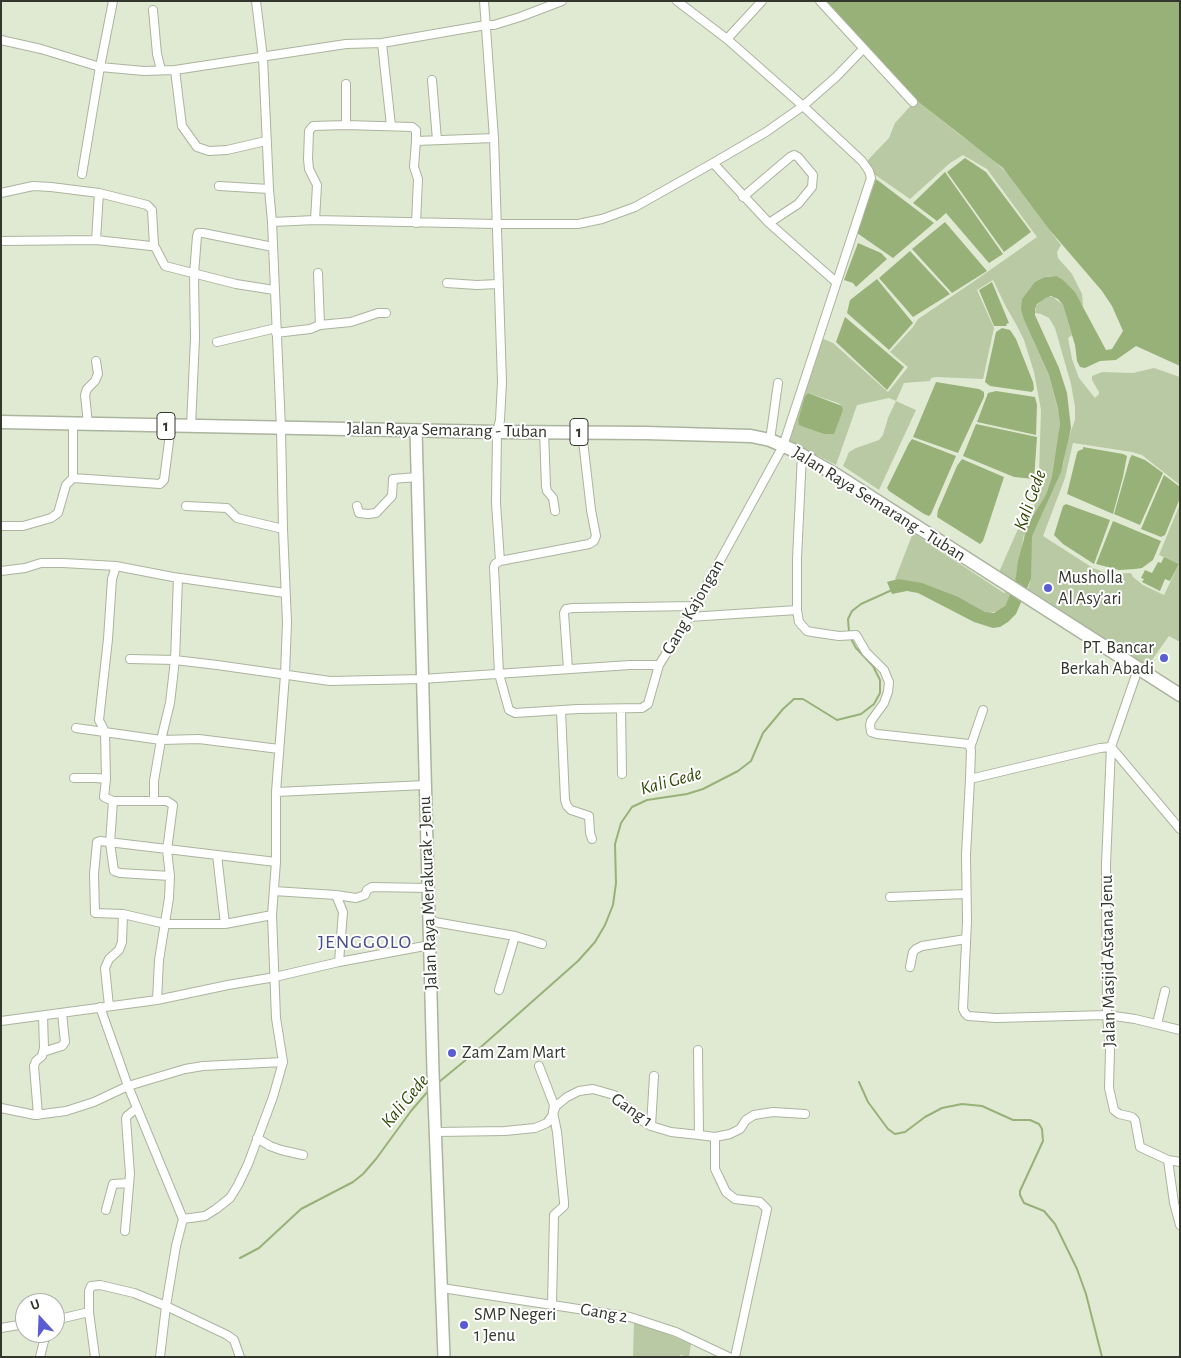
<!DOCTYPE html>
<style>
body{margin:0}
#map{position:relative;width:1181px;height:1358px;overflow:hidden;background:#e0ead3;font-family:"Alegreya Sans",sans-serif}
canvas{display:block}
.frame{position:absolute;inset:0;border:2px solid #33372e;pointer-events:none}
.north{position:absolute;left:15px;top:1293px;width:50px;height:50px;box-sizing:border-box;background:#fff;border:1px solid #adafab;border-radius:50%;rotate:340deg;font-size:14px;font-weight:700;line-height:20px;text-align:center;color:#33372e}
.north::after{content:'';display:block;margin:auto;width:18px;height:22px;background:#595cd3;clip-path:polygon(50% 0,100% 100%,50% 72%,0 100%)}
</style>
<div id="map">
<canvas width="1181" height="1358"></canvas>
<div class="frame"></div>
<div class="north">U</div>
</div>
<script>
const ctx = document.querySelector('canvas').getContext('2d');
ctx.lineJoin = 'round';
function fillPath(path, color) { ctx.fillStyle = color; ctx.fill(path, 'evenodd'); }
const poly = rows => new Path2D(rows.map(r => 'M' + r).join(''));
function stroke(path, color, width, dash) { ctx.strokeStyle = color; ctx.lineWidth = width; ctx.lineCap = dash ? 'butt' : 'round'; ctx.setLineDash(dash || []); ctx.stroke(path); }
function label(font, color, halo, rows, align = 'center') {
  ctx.font = font + ' "Alegreya Sans",sans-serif'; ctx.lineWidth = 4; ctx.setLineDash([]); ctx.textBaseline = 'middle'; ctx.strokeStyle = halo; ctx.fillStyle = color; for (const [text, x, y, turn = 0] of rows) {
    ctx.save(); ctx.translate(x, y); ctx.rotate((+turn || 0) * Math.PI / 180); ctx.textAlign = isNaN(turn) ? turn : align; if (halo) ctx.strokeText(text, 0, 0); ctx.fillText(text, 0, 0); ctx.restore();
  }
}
const green = poly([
 [916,100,960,135,990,157,1006,172,1061,245,1057,252,1058,258,1072,274,1082,294,1083,306,1062,279,1054,276,1050,276,1045,277,1022,299,1022,302,1024,320,1049,375,1059,414,1060,424,1056,469,1063,465,1067,442,1075,420,1075,407,1071,384,1055,328,1049,318,1041,314,1035,313,1036,306,1041,301,1048,297,1053,297,1063,305,1072,335,1068,338,1072,359,1079,378,1095,398,1099,394,1099,392,1092,380,1092,376,1102,372,1133,373,1154,368,1180,377,1180,485,1142,455,1132,452,1073,443,1065,478,1043,536,1093,568,1109,574,1131,573,1133,577,1143,585,1164,595,1179,564,1159,555,1180,504,1180,642,1169,636,1147,667,1028,589,1031,579,1024,534,1016,582,999,572,1018,529,1036,503,1039,474,1041,410,1034,372,1024,340,1017,326,1005,305,993,280,977,290,994,328,983,379,936,377,931,378,930,381,904,383,896,401,916,410,879,490,843,466,849,452,856,448,879,440,883,435,888,418,896,401,889,398,857,405,836,465,788,440,821,338,833,343,888,392,908,367,890,352,913,327,918,319,973,282,1037,237,987,169,963,155,950,163,910,199,874,174,867,161,889,138,895,123],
 [808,393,838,403,842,406,843,410,798,420,805,396],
 [913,533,1004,593,1006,592,1011,594,1005,606,1000,611,988,613,895,579],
 [634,1320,691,1344,689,1357,680,1355,680,1357,633,1357]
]);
const water = poly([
 [825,1,1180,1,1180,366,1136,346,1116,360,1100,361,1085,368,1080,367,1077,361,1075,345,1063,305,1058,299,1051,296,1046,298,1037,304,1035,309,1035,315,1059,368,1067,393,1071,428,1061,472,1032,536,1031,579,1016,614,1008,622,1000,627,993,628,974,622,918,593,907,591,892,594,887,582,898,579,922,583,958,597,985,612,994,613,1005,606,1015,584,1018,561,1028,524,1046,495,1052,477,1060,424,1058,409,1049,375,1024,320,1021,309,1022,299,1035,282,1045,277,1056,276,1062,279,1075,292,1106,350,1112,349,1123,331,1112,306,1102,291,1048,228,1003,168,912,97],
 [965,158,986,172,1031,232,1004,252,947,172],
 [945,172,1003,254,989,263,946,213,937,221,913,203],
 [876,179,934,223,893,258,857,233],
 [945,222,987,271,952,293,912,249],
 [858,243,881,253,887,259,856,287,853,283,844,280],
 [910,251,950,294,913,317,879,278],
 [877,279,913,323,889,350,847,313,850,300],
 [992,282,1009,323,1006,324,1007,326,994,326,979,290],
 [845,317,904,367,887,390,836,342],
 [1002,328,1010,330,1016,339,1033,382,1034,389,1032,392,990,386,985,382,996,332],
 [936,382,979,389,984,392,984,397,958,453,913,437],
 [996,391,1035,397,1037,405,1036,435,977,422,988,393],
 [808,393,842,406,843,410,834,434,824,434,799,425,798,420,800,413,805,396],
 [976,424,1037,437,1034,479,1014,477,963,456],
 [912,439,956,456,931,514,929,516,924,514,889,491,887,488,909,443],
 [1083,447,1123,454,1127,456,1123,477,1113,514,1067,494,1077,453,1078,451,1083,449],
 [1132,455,1145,460,1163,473,1140,525,1114,514,1130,458],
 [962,459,1004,477,986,532,983,541,980,544,937,517,938,510,957,466],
 [1164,475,1180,487,1180,498,1165,535,1161,537,1141,529],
 [1066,504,1110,520,1094,564,1063,544,1054,535,1063,506],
 [1113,521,1161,541,1153,560,1142,568,1135,569,1119,570,1096,564],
 [1164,557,1179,564,1170,581,1165,579,1160,591,1142,582,1144,579,1141,578,1145,570,1152,573,1158,562,1161,563]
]);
const stream = poly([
 [849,632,848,619,852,611,861,604,892,590],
 [439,1082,473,1054,578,961,595,942,605,925,613,905,616,883,615,844,621,823,632,807,647,800,687,794,703,789,738,771,751,761,763,733,783,709,794,699,803,699,837,720,861,714,874,704,880,693,880,680,873,666,856,648,850,637],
 [859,1082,868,1102,888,1129,895,1134,905,1132,925,1117,942,1108,962,1104,982,1106,1013,1120,1030,1120,1039,1124,1042,1129,1043,1141,1020,1191,1020,1195,1024,1203,1044,1211,1055,1224,1077,1269,1086,1294,1102,1357],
 [240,1258,259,1248,301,1209,353,1182,363,1174,376,1159,411,1111,429,1090]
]);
const minor = poly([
 [484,1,494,138,502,382,500,420,497,432,496,503,500,561],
 [820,1,913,102],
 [153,10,157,54,161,70],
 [727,39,762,1],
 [1,40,41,49,100,67,144,71,175,70,346,44,382,43,486,25,494,25,520,17,562,1],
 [382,43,391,126],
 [175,70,182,126,197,147,209,151,227,150,266,141],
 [432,80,437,140],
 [346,125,346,84],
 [416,141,414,167,418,179,416,223],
 [713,163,769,223,836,282],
 [82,174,100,67,113,1],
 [219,186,269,189],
 [1,193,33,186,51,187,99,193,147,205,152,210,154,245,165,266,236,284,274,290],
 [743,197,790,157,794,155,798,157,813,175,812,187,798,204,769,223],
 [315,220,317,185,309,169,308,159,309,131,313,126,346,125,412,127,416,130,416,141,494,138],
 [272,222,315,220,496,224,578,224,602,219,635,207,713,163,766,132,803,106,836,77,863,49],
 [96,240,99,193],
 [1,241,96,240,151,246,154,245],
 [318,273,320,325],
 [447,283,477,285,498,284],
 [276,333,310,329,320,325,351,322,378,313,386,313],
 [217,342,276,328],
 [73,423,73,478,160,484,164,480,171,426],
 [88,424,85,395,87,389,95,381,98,374,96,361],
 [191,426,195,338,194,274,197,236,198,233,203,233,273,247],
 [544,432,546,486,547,491,553,498,555,511],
 [582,432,591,510,596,536,594,541,589,544,500,561,495,564,494,567,499,674,509,710,515,713,578,709,642,708,648,704,659,665],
 [770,440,778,383],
 [802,454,797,559,797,610,799,622,807,631,812,632,839,636,856,635,866,652,884,670,889,682,888,692,884,703,871,721,870,725,871,732,877,734,969,744,971,750,970,779],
 [186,506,227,508,237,518,283,529],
 [357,506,359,513,368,514,376,513,392,496,393,479,417,477],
 [1,526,23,526,51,518,58,513,66,485,73,478],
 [1,571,25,568,41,563,63,563,116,566],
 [178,578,175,660,170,703,161,740,199,739,279,749],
 [689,617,797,610],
 [130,659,175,660,217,665,330,681,422,679,630,665,659,665,689,617,783,446,871,178,869,171,862,161,803,106,727,39,677,1],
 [568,669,564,613,566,609,573,608,694,606],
 [1138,669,1111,747,1106,864,1107,1015,1110,1050,1109,1088,1114,1110,1119,1114,1132,1117,1135,1120,1140,1147,1168,1160,1174,1203,1180,1225],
 [621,709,622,774],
 [561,711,565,800,567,806,571,810,589,816,590,833,592,839],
 [76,728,161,740,154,781,154,801],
 [971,745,983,710],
 [74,778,96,778,106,779,104,797,113,801,110,843,114,871,120,873,170,876],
 [106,779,105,732,99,720,108,639,112,579,116,566,173,577,285,593],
 [276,792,425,785],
 [113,801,167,801,173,805,167,850,170,876,169,898,159,960,157,1000],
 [1180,829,1111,747,1100,748,970,779,966,855,967,921,963,1009,965,1013,968,1016,996,1018,1107,1015,1135,1019,1180,1030],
 [217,855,225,924,272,915],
 [274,891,336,895,356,898,365,895,367,890,372,887,428,888],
 [336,895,343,912,339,962],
 [890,897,966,894],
 [429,921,515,936,542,944],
 [225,924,166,924,123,914,95,913,94,874,97,842,100,841,276,862],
 [910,967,913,952,916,949,922,946,966,939],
 [499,990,515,936],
 [109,1006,105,968,109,959,119,950,122,942,123,914],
 [100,1007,128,1086,183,1219],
 [1,1021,157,1000,228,985,275,977,339,962,430,945],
 [1157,1024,1165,991],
 [698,1050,699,1135],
 [43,1052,62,1046,65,1042,62,1013],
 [539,1066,554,1105,553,1112,557,1132,564,1202,564,1206,554,1215,552,1304],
 [1,1108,35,1115,66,1111,94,1102,128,1086,185,1069,203,1066,283,1062],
 [38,1115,34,1066,36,1061,42,1056,44,1048,43,1016],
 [651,1126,654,1076],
 [437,1132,505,1131,535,1128,547,1123,552,1116,556,1106,567,1097,579,1091,593,1089,614,1095,641,1120,651,1126,671,1132,699,1135,715,1137,730,1134,740,1129,746,1120,754,1115,773,1112,805,1114],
 [715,1137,715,1169,726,1192,735,1199,760,1202,767,1209,735,1357],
 [257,1138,270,1146,281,1150,303,1155],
 [1168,1160,1180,1162],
 [106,1210,113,1184,129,1183],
 [125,1231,130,1174,126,1119,127,1116,137,1108],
 [442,1288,630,1317,676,1332,729,1357],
 [55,1320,89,1312],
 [1,1328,25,1324],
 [40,1357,46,1333],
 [95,1357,89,1312,89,1291,91,1286,100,1285,134,1293,166,1306,227,1335,234,1340,240,1357],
 [160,1357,166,1306,176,1246,183,1219,205,1216,216,1209,230,1198,238,1185,248,1164,273,1097,283,1062,276,1018,272,915,276,862,276,792,285,675,287,622,283,529,281,428,272,222,269,189,263,58,256,1]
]);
const secondary = poly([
 [416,430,433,1072,444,1357]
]);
const trunk = poly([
 [1,422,497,432,646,433,751,436,770,440,793,450,838,476,1180,695]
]);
const markers = [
 [1048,588,5,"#595cd3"],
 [1164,658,5,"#595cd3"],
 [452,1053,5,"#595cd3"],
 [464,1325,5,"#595cd3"]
];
const shields = [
 [166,426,18],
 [579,432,18]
];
const shieldNames = [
 ["1",166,426],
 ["1",579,432]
];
const streetNames = [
 ["Jalan Raya Semarang - Tuban",447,430,1],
 ["Jalan Raya Semarang - Tuban",879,504,32],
 ["Gang Kajongan",693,607,-60],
 ["Jalan Raya Merakurak - Jenu",428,893,-92],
 ["Jalan Masjid Astana Jenu",1108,961,-91],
 ["Gang 1",632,1110,35],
 ["Gang 2",604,1313,10]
];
const poiNames = [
 ["Musholla",1058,578],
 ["Al Asy'ari",1058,599],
 ["PT. Bancar",1154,648,"right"],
 ["Berkah Abadi",1154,669,"right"],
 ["Zam Zam Mart",462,1053],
 ["SMP Negeri",474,1315],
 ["1 Jenu",474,1336]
];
const waterNames = [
 ["Kali Gede",1030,500,-70],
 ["Kali Gede",671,781,-15],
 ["Kali Gede",405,1101,-50]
];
const quarterNames = [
 ["JENGGOLO",365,942]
];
fillPath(green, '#b8c9a4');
fillPath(water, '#98b178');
stroke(stream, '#98b178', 2);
stroke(minor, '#aab49e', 10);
stroke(secondary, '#aab49e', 14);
stroke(trunk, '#aab49e', 15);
stroke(minor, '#fff', 8);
stroke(secondary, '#fff', 11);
stroke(trunk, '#fff', 12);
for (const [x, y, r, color] of markers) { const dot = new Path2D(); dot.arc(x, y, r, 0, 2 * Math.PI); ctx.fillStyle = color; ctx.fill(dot); stroke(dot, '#fff', 2); }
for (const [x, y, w] of shields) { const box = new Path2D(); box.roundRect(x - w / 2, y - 13.5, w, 27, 4); ctx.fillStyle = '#fff'; ctx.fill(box); stroke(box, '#33372e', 1); }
label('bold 16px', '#33372e', null, shieldNames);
label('18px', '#33372e', '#fff', streetNames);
label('18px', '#33372e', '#fff', poiNames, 'left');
label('italic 19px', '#324806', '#fff', waterNames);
ctx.letterSpacing = '1px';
label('20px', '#484e8b', '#fff', quarterNames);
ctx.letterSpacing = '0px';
</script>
